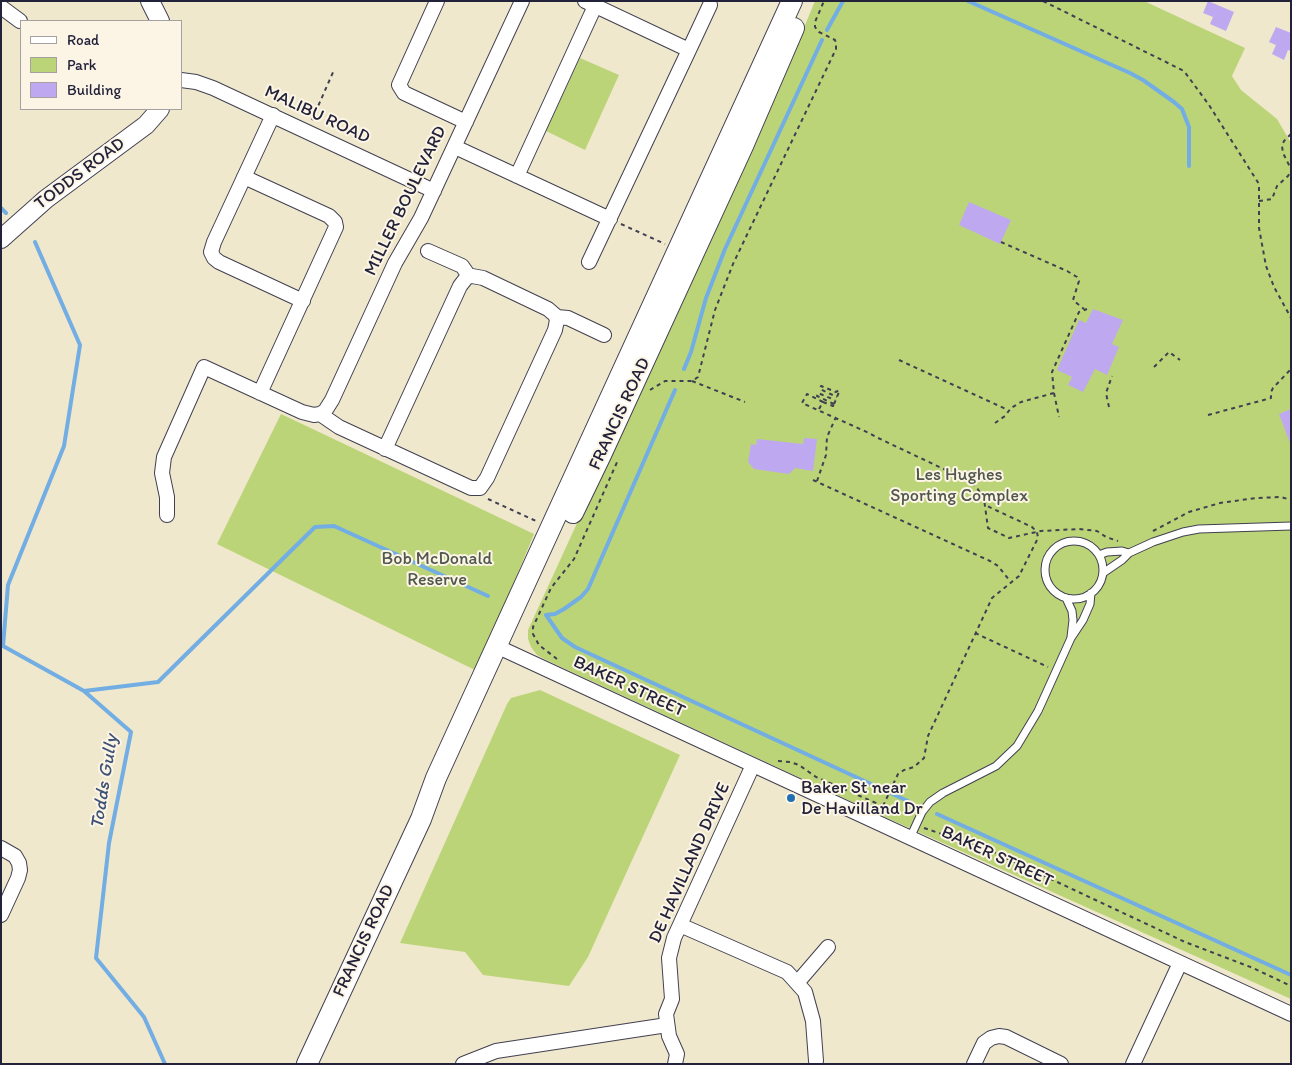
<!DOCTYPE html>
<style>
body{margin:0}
#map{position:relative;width:1292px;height:1065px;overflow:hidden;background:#efe8cc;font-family:Itim,sans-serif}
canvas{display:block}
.frame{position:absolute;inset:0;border:2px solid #22223b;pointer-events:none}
.legend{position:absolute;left:20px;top:20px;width:162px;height:90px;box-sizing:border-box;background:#fcf5e5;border:1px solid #a5a1a1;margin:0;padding:6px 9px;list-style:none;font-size:15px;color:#22223b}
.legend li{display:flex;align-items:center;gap:10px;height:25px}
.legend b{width:25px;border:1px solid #a5a1a1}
</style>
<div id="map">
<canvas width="1292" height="1065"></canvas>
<div class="frame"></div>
<ul class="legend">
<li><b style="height:6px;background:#fff"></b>Road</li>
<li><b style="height:14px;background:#bcd478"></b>Park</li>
<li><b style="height:14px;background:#bea9f1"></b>Building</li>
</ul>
</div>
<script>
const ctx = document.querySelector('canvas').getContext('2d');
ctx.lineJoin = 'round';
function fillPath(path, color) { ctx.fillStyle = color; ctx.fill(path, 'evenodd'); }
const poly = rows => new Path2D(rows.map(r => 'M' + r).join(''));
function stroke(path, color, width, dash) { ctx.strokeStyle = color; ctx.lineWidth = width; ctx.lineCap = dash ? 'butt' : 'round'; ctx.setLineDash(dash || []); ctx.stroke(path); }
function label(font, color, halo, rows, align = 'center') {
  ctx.font = font + ' Itim,sans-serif'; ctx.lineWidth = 4; ctx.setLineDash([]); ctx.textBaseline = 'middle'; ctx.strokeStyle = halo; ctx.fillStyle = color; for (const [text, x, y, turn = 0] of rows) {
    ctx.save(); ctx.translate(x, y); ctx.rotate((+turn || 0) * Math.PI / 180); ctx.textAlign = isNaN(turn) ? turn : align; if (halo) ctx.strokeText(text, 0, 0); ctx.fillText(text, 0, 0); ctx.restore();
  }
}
const green = poly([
 [815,1,1144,1,1245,48,1232,76,1241,90,1277,119,1291,143,1291,999,876,813,546,660,537,655,531,647,528,639,528,630,801,35],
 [580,58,619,75,585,150,546,131],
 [281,414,534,534,477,671,217,544],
 [540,690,680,755,588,957,569,986,483,975,465,952,400,943,507,704,511,698]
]);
const stream = poly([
 [968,1,1130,73,1143,80,1174,102,1182,109,1189,127,1189,166],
 [827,30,843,1],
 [1,208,6,213],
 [35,242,80,345,64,446,8,585,3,646,84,691,131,732,109,843,96,958,144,1017,165,1064],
 [684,369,691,352,706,298,725,249,822,40],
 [675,390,588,589,581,597,564,609,555,614,546,615,562,638,575,647,912,803],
 [84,691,158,682,315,527,334,526,488,596],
 [937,814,1291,975]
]);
const building = poly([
 [1208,1,1234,12,1226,31,1210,24,1213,17,1203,13],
 [1276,27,1291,33,1291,51,1288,50,1284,60,1272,54,1276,45,1269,42],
 [969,202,1011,220,1000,244,959,225],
 [1093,309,1123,320,1112,344,1119,347,1107,375,1095,369,1083,392,1068,385,1072,377,1057,370,1079,320,1086,323],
 [1291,409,1291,442,1290,443,1279,414],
 [804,438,817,439,813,471,795,468,789,474,754,469,748,462,751,444,756,445,757,439,803,444]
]);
const path = poly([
 [1043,1,1184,71,1209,105,1259,184,1259,228,1266,266,1274,287,1291,318],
 [312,120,334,70],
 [1291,134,1284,141,1282,146,1283,153,1291,169],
 [1259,201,1272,199,1277,186,1288,176,1291,171],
 [621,224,665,244],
 [1001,242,1067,271,1077,277,1079,281,1073,300,1084,309],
 [899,360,1008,410],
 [1154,367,1169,352,1180,360],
 [692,381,745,402],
 [650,390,665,381,692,381,698,377,715,310,733,264,836,49,836,43,835,40,819,32,815,27,815,22,824,1],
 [1054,393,1059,417],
 [823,402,833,406,834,404],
 [834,404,837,397,839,392,839,390,836,392,821,386,820,389,837,397],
 [834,404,817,396,818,393,835,400],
 [1109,407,1106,393,1112,376],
 [819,409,823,402,807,394,802,403,869,433,876,437,969,481,977,488,984,499,988,528,1009,538,1041,531,1079,529,1097,531,1106,537,1118,541],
 [1208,415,1271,398,1271,392,1273,388,1291,369],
 [995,423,1005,416,1011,408,1021,402,1054,393,1052,372,1079,312,1087,309],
 [813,480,990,561,998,566,1010,581],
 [817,481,826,455,827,437,836,417],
 [488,499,536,521],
 [1153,531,1189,512,1220,503,1256,498,1281,497,1291,500],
 [975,633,1048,667],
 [557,659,539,645,533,634,533,627,551,588,574,559,618,460],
 [778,761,790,762,799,765,816,777,883,806,890,813],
 [883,806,898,774,904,770,914,767,924,758,928,736,992,598,1019,576,1038,538,1037,532,1032,527,985,505],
 [924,828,989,850,1185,942,1253,968,1291,986]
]);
const service = poly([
 '1045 570a29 29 0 1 1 58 0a29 29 0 1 1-58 0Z',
 [1099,555,1107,552,1122,551,1129,553],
 [1103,573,1122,560,1129,553,1153,542,1183,532,1199,529,1291,526],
 [1066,598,1072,611,1073,620,1071,637],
 [910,838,922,812,930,802,943,793,996,766,1017,746,1038,711,1071,638,1083,620,1090,604,1091,593]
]);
const minor = poly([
 [437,1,399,85,404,93,466,122],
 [585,1,689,50,589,262],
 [1,7,20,21],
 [689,50,710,5],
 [181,80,196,82,213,88,434,191],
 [273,115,214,242,211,252,214,258,219,262,303,301],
 [455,147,610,219],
 [517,176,595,6],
 [244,177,329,216,335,222,336,227,260,393],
 [428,251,462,266,469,276],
 [557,317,568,318,604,335],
 [320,414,339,427,471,488,480,488,487,478,555,330,557,320,555,315,548,309,483,278,472,276,467,277,460,286,385,449],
 [320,414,325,411,332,400,395,263,421,218,522,1],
 [167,515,167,497,162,473,164,457,204,367,302,412,314,415,320,414],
 [496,646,1291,1014],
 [1,848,15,856,19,863,20,870,18,878,1,915],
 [680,925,787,972,805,992,813,1021,816,1061],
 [797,983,828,947],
 [463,1064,496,1051,667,1025],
 [675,1064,677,1054,669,1036,666,1014,672,999,669,958,674,938,753,765],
 [974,1064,984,1043,991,1038,999,1036,1006,1037,1061,1064],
 [1133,1064,1180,963]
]);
const tertiary = poly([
 [150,1,160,21],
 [1,239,46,199,146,125,160,109]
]);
const secondary = poly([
 [573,513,601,455,743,146,794,28],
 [307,1064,421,819,436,778,792,1]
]);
const markers = [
 [791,798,5,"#1f6fb2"]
];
const streetNames = [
 ["MALIBU ROAD",317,115,25],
 ["TODDS ROAD",80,174,-37],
 ["MILLER BOULEVARD",406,201,-64],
 ["FRANCIS ROAD",620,414,-65],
 ["BAKER STREET",629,687,25],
 ["BAKER STREET",997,857,25],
 ["DE HAVILLAND DRIVE",690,863,-66],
 ["FRANCIS ROAD",364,941,-65]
];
const parkNames = [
 ["Les Hughes",959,475],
 ["Sporting Complex",959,496],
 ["Bob McDonald",437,559],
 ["Reserve",437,580]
];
const poiNames = [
 ["Baker St near",801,788],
 ["De Havilland Dr",801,809]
];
const waterNames = [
 ["Todds Gully",105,782,-81]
];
fillPath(green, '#bcd478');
stroke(stream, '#72ade3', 4);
fillPath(building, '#bea9f1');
stroke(service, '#414051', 9);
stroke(minor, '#414051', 16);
stroke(tertiary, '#414051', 20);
stroke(secondary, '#414051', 22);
stroke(path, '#414051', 2, [4, 4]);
stroke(service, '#fff', 7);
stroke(minor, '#fff', 14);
stroke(tertiary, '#fff', 18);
stroke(secondary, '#fff', 20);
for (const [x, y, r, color] of markers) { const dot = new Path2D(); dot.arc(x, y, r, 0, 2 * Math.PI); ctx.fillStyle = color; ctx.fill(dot); stroke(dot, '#fcf5e5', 2); }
label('18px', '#22223b', '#fcf5e5', streetNames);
label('18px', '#50574d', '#fcf5e5', parkNames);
label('18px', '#22223b', '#fcf5e5', poiNames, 'left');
label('italic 19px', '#3e5376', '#fcf5e5', waterNames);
</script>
